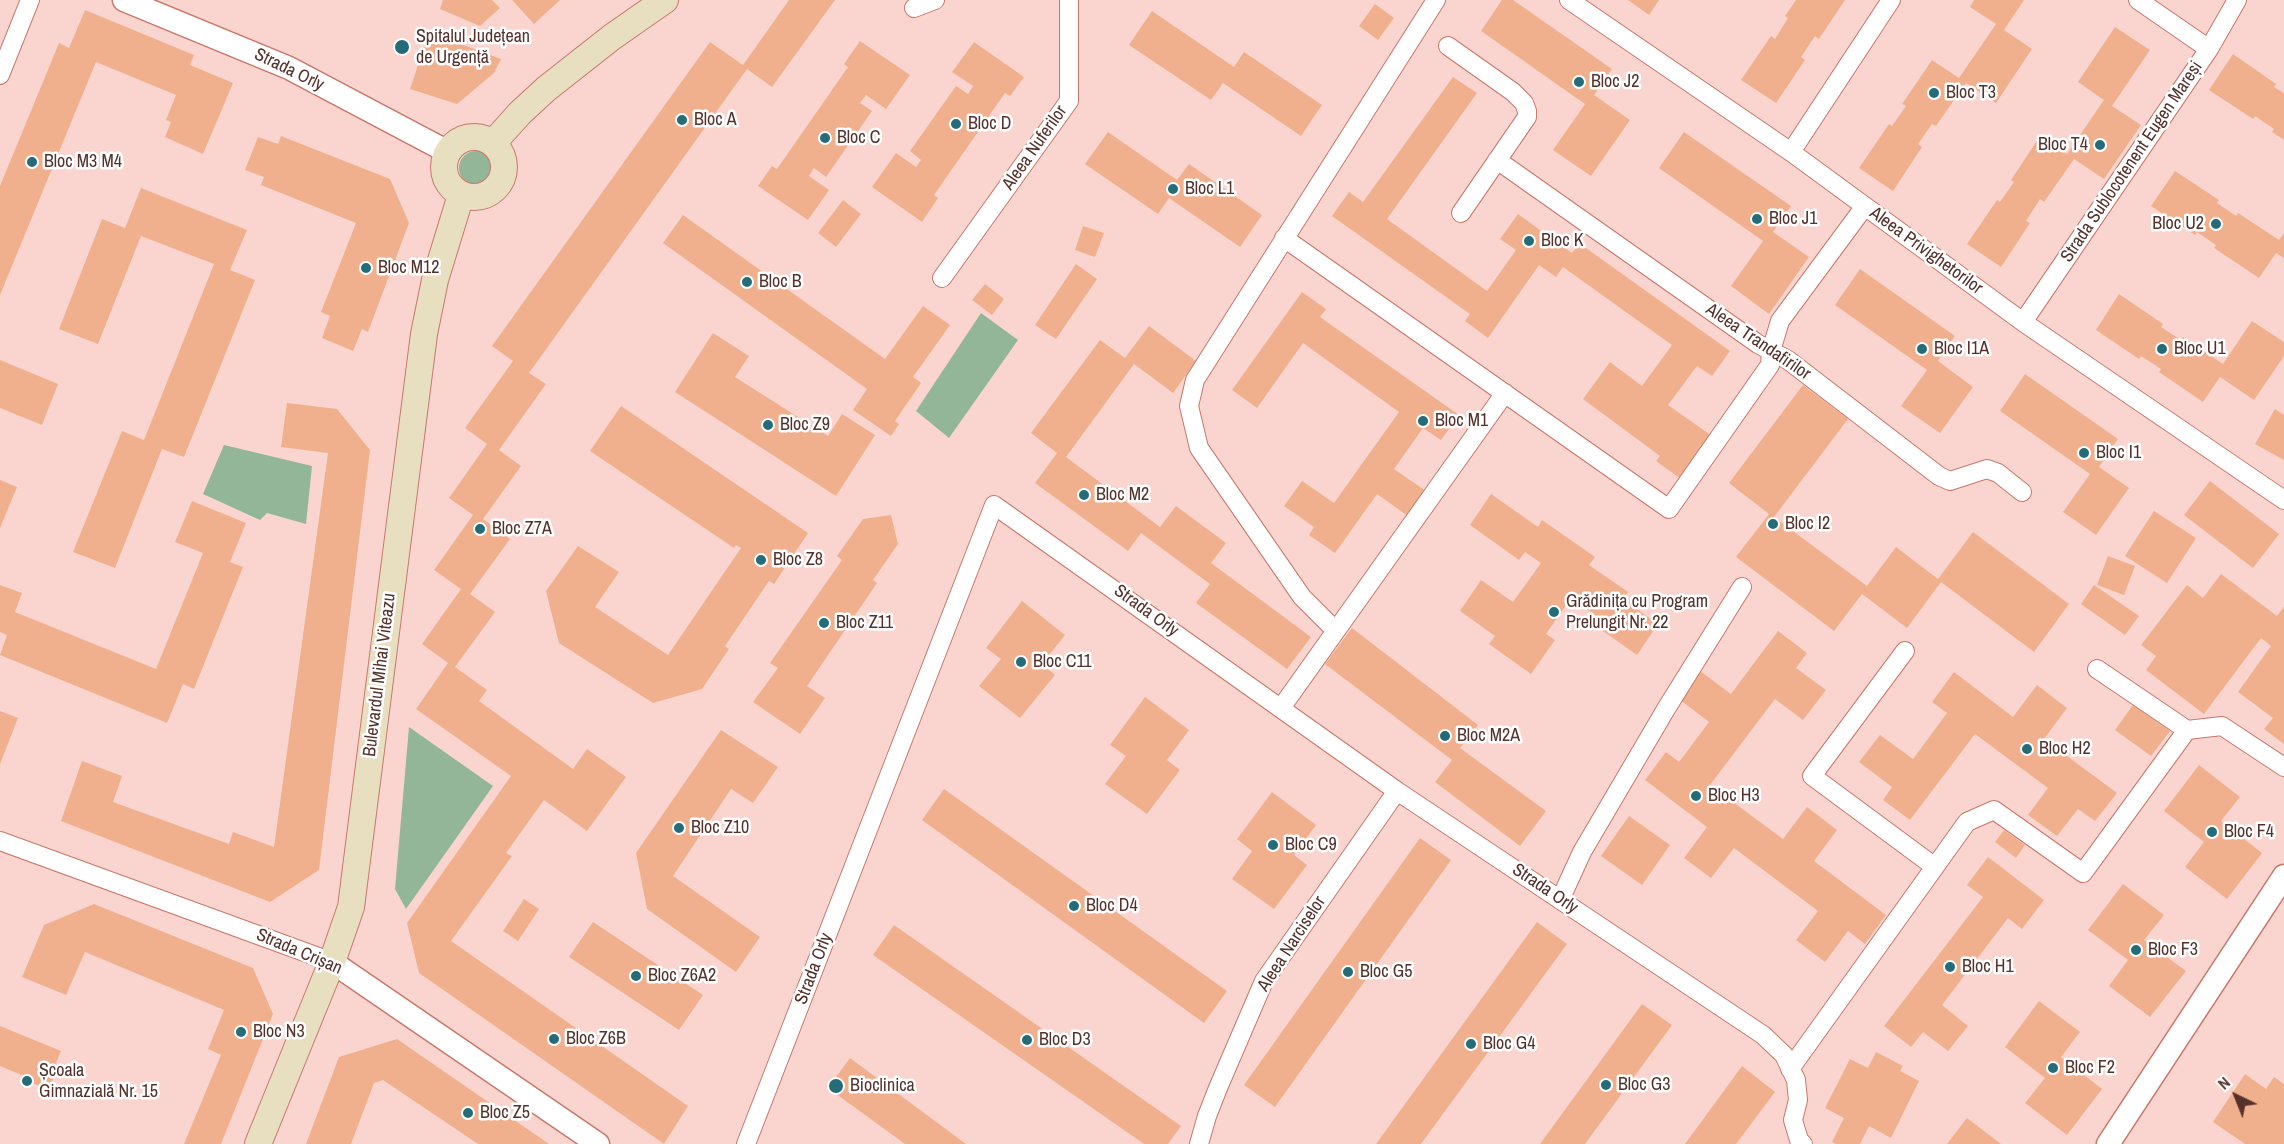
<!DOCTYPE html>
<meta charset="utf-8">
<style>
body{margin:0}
#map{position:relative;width:2284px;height:1144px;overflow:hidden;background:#fad5cf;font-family:"Archivo Narrow",sans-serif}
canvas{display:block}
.north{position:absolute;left:2206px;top:1066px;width:60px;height:60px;-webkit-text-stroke:4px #fff;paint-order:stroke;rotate:317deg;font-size:16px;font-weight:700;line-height:24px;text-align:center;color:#54312b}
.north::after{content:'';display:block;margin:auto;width:21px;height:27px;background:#54312b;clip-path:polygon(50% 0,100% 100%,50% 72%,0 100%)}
</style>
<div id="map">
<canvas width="2284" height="1144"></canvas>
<div class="north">N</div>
</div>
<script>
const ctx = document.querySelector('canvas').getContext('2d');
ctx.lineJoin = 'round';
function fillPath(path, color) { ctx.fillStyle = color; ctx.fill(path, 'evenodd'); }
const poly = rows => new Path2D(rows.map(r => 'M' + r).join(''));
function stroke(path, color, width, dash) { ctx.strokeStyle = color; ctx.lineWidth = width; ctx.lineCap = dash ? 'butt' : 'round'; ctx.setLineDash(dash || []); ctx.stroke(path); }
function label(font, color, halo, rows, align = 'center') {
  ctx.font = font + ' "Archivo Narrow",sans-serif'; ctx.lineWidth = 5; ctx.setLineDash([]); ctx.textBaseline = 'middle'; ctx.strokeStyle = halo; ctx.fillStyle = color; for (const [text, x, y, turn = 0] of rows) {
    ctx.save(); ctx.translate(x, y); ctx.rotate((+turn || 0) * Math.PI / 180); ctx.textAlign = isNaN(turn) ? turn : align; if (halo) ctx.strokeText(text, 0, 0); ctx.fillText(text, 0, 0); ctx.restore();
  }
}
const green = poly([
 '459 168a17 17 0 1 1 34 0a17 17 0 1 1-34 0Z',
 [981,313,1018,340,949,438,916,411],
 [224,445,312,466,306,524,267,513,260,520,203,494],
 [409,727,493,786,406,909,395,889]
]);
const building = poly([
 [443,0,492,0,500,8,480,26,440,9],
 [512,0,560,0,534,24],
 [789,0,835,0,772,87,747,69,529,373,546,384,499,450,521,466,483,519,510,539,470,594,495,612,455,667,487,690,479,701,573,769,587,749,626,777,587,831,544,800,506,853,512,856,451,941,688,1106,664,1144,419,973,407,923,511,776,416,709,448,663,422,644,461,589,434,570,473,515,449,498,487,444,465,428,513,361,492,346,710,42,743,65],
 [1502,0,1513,0,1612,69,1594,95,1630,120,1591,176,1553,150,1585,104,1481,31],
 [1628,0,1659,0,1649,15],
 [1796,0,1845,0,1819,39,1815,36,1801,57,1805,60,1776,103,1741,80,1771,36,1775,39,1788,18,1785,16],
 [1974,0,2024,0,2004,30,2032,49,1996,103,1966,83,1936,126,1932,124,1918,144,1922,147,1893,191,1859,168,1889,124,1892,126,1906,106,1902,104,1932,60,1959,78,1996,24,1970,7],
 [1375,4,1394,18,1378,40,1359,26],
 [85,10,194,55,190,65,233,83,203,154,165,137,171,122,166,120,176,95,96,62,0,295,0,186,59,43,69,48],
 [1152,11,1234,67,1244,52,1322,105,1301,136,1223,83,1211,100,1129,45],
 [2115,27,2150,50,2112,106,2141,125,2104,179,2074,159,2044,202,2040,199,2026,221,2030,223,2001,267,1967,244,1997,200,2000,202,2014,182,2011,180,2040,136,2067,154,2104,100,2078,82],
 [429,32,501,59,494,73,457,104,410,89],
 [860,41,910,75,886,109,866,95,860,103,872,111,826,177,814,168,809,176,829,190,808,220,758,186,772,166,777,169,848,67,844,64],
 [974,42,1024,77,1010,96,1005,93,934,195,938,198,922,222,872,187,896,153,916,167,921,160,910,151,956,86,968,94,973,86,952,72],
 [2233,54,2276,84,2274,87,2284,93,2284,140,2272,132,2274,129,2255,116,2253,119,2209,90],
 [1453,77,1477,93,1387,219,1487,291,1516,250,1500,239,1518,214,1572,253,1579,243,1730,351,1712,376,1697,366,1668,405,1712,436,1681,479,1656,461,1660,456,1583,399,1610,362,1642,386,1672,345,1563,267,1556,277,1539,265,1488,338,1465,321,1470,314,1332,216,1349,192,1363,202],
 [1108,132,1177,180,1189,164,1262,215,1240,247,1169,198,1158,214,1085,164],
 [1684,132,1791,206,1773,232,1809,257,1769,314,1731,286,1763,241,1659,168],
 [281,136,390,179,409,223,368,332,362,329,353,351,322,338,330,316,321,312,356,223,261,185,264,177,245,170,258,137,278,144],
 [2175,171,2219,200,2217,203,2236,216,2238,213,2279,240,2284,233,2284,258,2276,253,2259,278,2214,248,2216,245,2197,232,2195,235,2151,206],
 [141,188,247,230,230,270,255,280,184,457,162,449,115,568,73,552,122,431,144,440,214,264,141,236,98,344,59,329,102,219,125,228],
 [843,200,861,214,836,247,818,233],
 [683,215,885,359,923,306,950,325,913,377,921,383,895,421,899,424,891,436,853,410,867,389,663,243],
 [1083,226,1104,233,1095,257,1075,250],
 [1076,264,1097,279,1056,339,1035,325],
 [1860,269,1955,336,1938,361,1973,387,1940,433,1901,406,1927,370,1835,305],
 [985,284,1004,299,992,315,972,300],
 [1302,292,1326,309,1320,317,1459,415,1441,440,1423,428,1394,469,1426,491,1408,516,1377,494,1335,553,1309,535,1314,527,1284,506,1302,481,1334,503,1399,412,1303,343,1257,408,1232,390],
 [2119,294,2163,324,2161,327,2181,340,2183,337,2223,364,2252,321,2284,342,2284,356,2254,400,2220,377,2203,402,2159,372,2161,369,2141,356,2139,359,2096,330],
 [1149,326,1196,361,1173,393,1134,364,1066,457,1160,527,1176,506,1226,543,1211,563,1311,637,1287,669,1196,603,1210,584,1141,533,1128,551,1035,483,1057,453,1031,433,1100,340,1125,358],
 [713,333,749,356,735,377,828,436,842,414,875,435,836,496,675,392],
 [0,360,58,384,42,425,0,408],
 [2025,374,2118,439,2099,467,2129,488,2096,535,2063,512,2090,474,2000,411],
 [1803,385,1848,419,1774,517,1867,586,1896,547,1938,579,1973,532,2069,604,2034,652,1941,582,1907,628,1862,594,1834,631,1736,557,1769,514,1729,483],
 [287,403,337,409,370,450,319,870,270,902,61,821,82,761,122,776,113,802,229,844,233,832,274,847,328,453,281,447],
 [621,406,808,533,774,584,769,581,725,646,729,649,702,689,653,703,559,643,546,591,578,546,619,572,595,607,668,655,741,548,736,545,734,548,590,451],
 [2275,409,2284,415,2284,460,2255,444],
 [0,480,17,487,0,528],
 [2210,481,2279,534,2253,568,2184,515],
 [1491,494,1538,527,1542,520,1595,557,1589,565,1628,592,1623,599,1658,624,1637,655,1593,624,1598,617,1571,598,1546,634,1555,640,1531,674,1489,644,1495,636,1460,611,1481,580,1513,602,1541,563,1525,552,1519,560,1470,525],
 [192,501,246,523,230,562,243,567,194,689,183,684,167,723,0,655,7,635,0,632,0,585,22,593,15,612,156,669,203,553,175,542],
 [2154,511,2196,538,2167,583,2125,556],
 [891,515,898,544,873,580,877,583,807,686,825,698,800,734,753,702,778,668,770,663,842,560,837,556,863,519],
 [2108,556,2135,566,2124,595,2097,585],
 [2221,574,2277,616,2284,607,2284,744,2264,729,2273,718,2238,692,2271,646,2261,638,2204,714,2146,670,2156,656,2141,645,2187,585,2203,598],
 [2094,585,2139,616,2125,635,2081,604],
 [1022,601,1065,635,1042,664,1055,675,1020,718,979,686,1001,659,986,648],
 [1352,628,1478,725,1460,748,1546,811,1520,846,1435,782,1452,760,1325,664],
 [1778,631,1807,653,1796,668,1826,690,1803,720,1775,699,1710,785,1783,839,1807,807,1837,830,1814,861,1886,915,1865,944,1848,931,1825,962,1796,940,1818,911,1734,848,1711,878,1684,858,1707,827,1645,780,1666,752,1679,762,1709,722,1679,699,1700,671,1731,694],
 [1954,672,2013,717,2037,685,2067,708,2044,739,2117,793,2095,821,2078,809,2057,836,2028,815,2048,788,1975,734,1910,820,1883,800,1892,787,1859,762,1880,735,1913,759,1947,713,1932,702],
 [1145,697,1189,730,1167,760,1180,770,1147,814,1105,784,1126,756,1110,745],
 [2133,705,2170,731,2151,756,2115,730],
 [0,711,18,718,0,764],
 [721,730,778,767,753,803,731,789,673,876,760,937,736,972,647,909,636,853],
 [2199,765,2240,797,2221,821,2262,853,2227,899,2185,867,2204,842,2164,811],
 [944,789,1227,991,1204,1023,922,820],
 [1272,792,1316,825,1294,855,1307,865,1274,909,1232,879,1252,851,1237,839],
 [1629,816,1670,845,1642,885,1601,856],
 [2004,830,2025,845,2016,858,1995,842],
 [1420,838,1451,860,1275,1107,1244,1085],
 [1988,857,2044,900,2022,929,2008,918,1942,1005,1968,1026,1948,1051,1923,1032,1911,1047,1884,1026,1983,897,1967,885],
 [2123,884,2164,915,2144,940,2186,971,2150,1017,2109,986,2128,960,2088,930],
 [524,899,539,909,518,941,503,931],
 [94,904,253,968,273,1014,221,1144,184,1144,221,1055,208,1049,224,1010,85,952,66,995,22,977,44,925],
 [593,922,703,995,679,1030,569,957],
 [1537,922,1567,944,1421,1144,1376,1144],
 [894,925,1181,1126,1168,1144,1144,1144,873,955],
 [2039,1001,2080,1032,2061,1057,2102,1089,2067,1135,2025,1103,2045,1078,2005,1047],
 [1642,1004,1672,1025,1585,1144,1540,1144],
 [0,1026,61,1051,51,1075,54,1077,49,1090,23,1079,24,1076,0,1066],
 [397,1039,549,1144,478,1144,383,1080,374,1083,351,1144,306,1144,339,1057],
 [1876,1052,1903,1066,1900,1071,1919,1081,1891,1138,1869,1126,1860,1144,1836,1144,1832,1142,1844,1118,1825,1108,1850,1059,1868,1068],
 [850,1058,966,1144,905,1144,828,1088],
 [1742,1066,1775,1092,1736,1144,1685,1144],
 [2245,1074,2266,1089,2274,1077,2284,1084,2284,1144,2245,1144,2213,1122],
 [1967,1118,2001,1144,1947,1144]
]);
const minor = poly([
 [1569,0,1791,152,2023,322,2284,500],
 [2138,0,2209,49],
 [914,8,935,0],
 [1448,46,1513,92,1524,103,1527,111,1527,117,1461,213],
 [0,75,30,0],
 [1791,152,1891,0],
 [1497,160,1758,344,1788,360,1939,476,1950,481,1987,469,1998,473,2022,492],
 [1284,238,1669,509,1770,365,1771,351,1780,321,1865,206],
 [942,278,1069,101,1069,0],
 [2023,322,2209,49,2237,0],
 [1335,630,1302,597,1199,448,1189,406,1195,380,1436,0],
 [1905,651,1812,776,1935,867],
 [2097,669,2187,730],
 [1281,708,1505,393],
 [0,841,332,962],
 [1560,900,1582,852,1666,709,1742,587],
 [1790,1069,1967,822,1994,810,2083,873,2187,730,2222,726,2284,767],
 [746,1144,994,505,1397,791,1763,1035,1784,1055,1796,1080,1798,1100,1793,1120,1799,1140,1803,1144],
 [1199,1144,1207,1116,1218,1088,1264,981,1397,791]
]);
const tertiary = poly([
 [124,0,289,68,448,152],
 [332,962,598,1144],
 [2108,1144,2284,876]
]);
const secondary = poly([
 '444 167a30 30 0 1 1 60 0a30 30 0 1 1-60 0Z',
 [493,143,520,113,546,89,612,37,665,0],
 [258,1144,332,962,351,907,424,334,435,280,461,195]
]);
const markers = [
 [402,47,8,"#246c78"],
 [1579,82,6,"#246c78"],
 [1934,93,6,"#246c78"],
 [682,120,6,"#246c78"],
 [956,124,6,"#246c78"],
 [825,138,6,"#246c78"],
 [2100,145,6,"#246c78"],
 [32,162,6,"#246c78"],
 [1173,189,6,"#246c78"],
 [1757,219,6,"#246c78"],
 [2216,224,6,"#246c78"],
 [1529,241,6,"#246c78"],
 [366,268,6,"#246c78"],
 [747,282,6,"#246c78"],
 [1922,349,6,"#246c78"],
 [2162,349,6,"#246c78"],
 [1423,421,6,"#246c78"],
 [768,425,6,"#246c78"],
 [2084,453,6,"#246c78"],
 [1084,495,6,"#246c78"],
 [1773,524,6,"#246c78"],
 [480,529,6,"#246c78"],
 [761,560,6,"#246c78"],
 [1554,612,6,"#246c78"],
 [824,623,6,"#246c78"],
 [1021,662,6,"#246c78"],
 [1445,736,6,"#246c78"],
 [2027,749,6,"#246c78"],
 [1696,796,6,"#246c78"],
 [679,828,6,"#246c78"],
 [2212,832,6,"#246c78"],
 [1273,845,6,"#246c78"],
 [1074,906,6,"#246c78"],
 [2136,950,6,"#246c78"],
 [1950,967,6,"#246c78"],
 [1348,972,6,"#246c78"],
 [636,976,6,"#246c78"],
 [241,1032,6,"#246c78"],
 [554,1039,6,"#246c78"],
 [1027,1040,6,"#246c78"],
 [1471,1044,6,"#246c78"],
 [2053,1068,6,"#246c78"],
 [27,1081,6,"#246c78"],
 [1606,1085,6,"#246c78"],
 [836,1086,8,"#246c78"],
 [468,1113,6,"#246c78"]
];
const poiNames = [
 ["Spitalul Județean",416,37],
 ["de Urgență",416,58],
 ["Bloc J2",1591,82],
 ["Bloc T3",1946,93],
 ["Bloc A",694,120],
 ["Bloc D",968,124],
 ["Bloc C",837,138],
 ["Bloc T4",2088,145,"right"],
 ["Bloc M3 M4",44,162],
 ["Bloc L1",1185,189],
 ["Bloc J1",1769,219],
 ["Bloc U2",2204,224,"right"],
 ["Bloc K",1541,241],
 ["Bloc M12",378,268],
 ["Bloc B",759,282],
 ["Bloc I1A",1934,349],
 ["Bloc U1",2174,349],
 ["Bloc M1",1435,421],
 ["Bloc Z9",780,425],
 ["Bloc I1",2096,453],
 ["Bloc M2",1096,495],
 ["Bloc I2",1785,524],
 ["Bloc Z7A",492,529],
 ["Bloc Z8",773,560],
 ["Grădinița cu Program",1566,602],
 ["Prelungit Nr. 22",1566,623],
 ["Bloc Z11",836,623],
 ["Bloc C11",1033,662],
 ["Bloc M2A",1457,736],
 ["Bloc H2",2039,749],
 ["Bloc H3",1708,796],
 ["Bloc Z10",691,828],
 ["Bloc F4",2224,832],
 ["Bloc C9",1285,845],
 ["Bloc D4",1086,906],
 ["Bloc F3",2148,950],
 ["Bloc H1",1962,967],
 ["Bloc G5",1360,972],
 ["Bloc Z6A2",648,976],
 ["Bloc N3",253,1032],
 ["Bloc Z6B",566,1039],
 ["Bloc D3",1039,1040],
 ["Bloc G4",1483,1044],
 ["Bloc F2",2065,1068],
 ["Școala",39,1071],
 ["Gimnazială Nr. 15",39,1092],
 ["Bloc G3",1618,1085],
 ["Bioclinica",850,1086],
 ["Bloc Z5",480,1113]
];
const streetNames = [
 ["Strada Orly",289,70,26],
 ["Aleea Nuferilor",1035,148,-55],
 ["Strada Sublocotenent Eugen Mareși",2132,162,-56],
 ["Aleea Privighetorilor",1926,251,36],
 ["Aleea Trandafirilor",1758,342,34],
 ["Strada Orly",1146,611,36],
 ["Bulevardul Mihai Viteazu",380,675,-83],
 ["Strada Orly",1545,889,34],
 ["Aleea Narciselor",1292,944,-57],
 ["Strada Crișan",299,952,23],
 ["Strada Orly",814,969,-69]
];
fillPath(green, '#93b699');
fillPath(building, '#f0b08d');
stroke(minor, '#c87769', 20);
stroke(tertiary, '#c87769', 25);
stroke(secondary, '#c87769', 28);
stroke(minor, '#fff', 18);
stroke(tertiary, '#fff', 22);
stroke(secondary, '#e8dfc0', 26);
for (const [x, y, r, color] of markers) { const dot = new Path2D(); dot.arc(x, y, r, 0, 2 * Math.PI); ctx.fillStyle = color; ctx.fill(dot); stroke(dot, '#fff', 2); }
label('18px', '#54312b', '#fff', poiNames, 'left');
label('18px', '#54312b', '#fff', streetNames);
</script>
